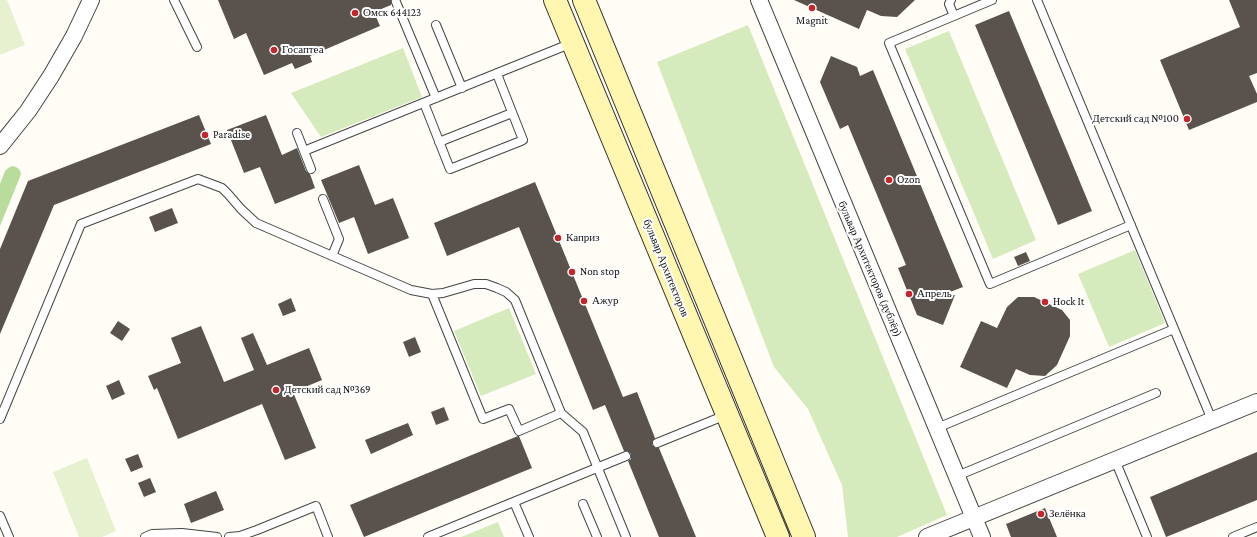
<!DOCTYPE html>
<meta charset="utf-8">
<style>
body{margin:0}
canvas{display:block;background:#fffdf5}
</style>
<canvas width="1257" height="537"></canvas>
<script>
const ctx = document.querySelector('canvas').getContext('2d');
ctx.lineJoin = 'round';
function fillPath(path, color) { ctx.fillStyle = color; ctx.fill(path, 'evenodd'); }
const poly = rows => new Path2D(rows.map(r => 'M' + r).join(''));
function stroke(path, color, width, dash) { ctx.strokeStyle = color; ctx.lineWidth = width; ctx.lineCap = dash ? 'butt' : 'round'; ctx.setLineDash(dash || []); ctx.stroke(path); }
function label(font, color, halo, rows, align = 'center') {
  ctx.font = font + ' "Crimson Pro",serif'; ctx.lineWidth = 4; ctx.setLineDash([]); ctx.textBaseline = 'middle'; ctx.strokeStyle = halo; ctx.fillStyle = color; for (const [text, x, y, turn = 0] of rows) {
    ctx.save(); ctx.translate(x, y); ctx.rotate((+turn || 0) * Math.PI / 180); ctx.textAlign = isNaN(turn) ? turn : align; if (halo) ctx.strokeText(text, 0, 0); ctx.fillText(text, 0, 0); ctx.restore();
  }
}
const green = poly([
 [748,25,947,515,897,537,848,537,842,485,808,409,774,367,657,62],
 [949,31,1036,240,993,259,905,49],
 [403,48,422,97,321,137,291,93],
 [1135,250,1165,323,1109,347,1078,274],
 [509,308,536,374,481,396,454,331],
 [498,522,504,537,461,537]
]);
const forest = poly([
 [12,166,16,167,19,169,21,173,20,177,0,226,0,184,5,171,8,168]
]);
const pitch = poly([
 [0,0,7,0,25,45,0,55],
 [87,458,116,531,102,537,79,537,53,472]
]);
const building = poly([
 [218,0,391,0,391,5,374,12,380,26,310,56,312,62,295,69,292,63,264,75,246,33,234,39],
 [794,0,915,0,897,17,881,16,867,10,859,29],
 [1229,0,1257,0,1257,73,1249,76,1257,94,1257,102,1189,130,1160,60,1240,27],
 [1009,11,1092,211,1058,225,975,25],
 [831,56,857,67,860,76,873,70,953,263,963,287,950,292,951,295,955,295,943,325,917,315,898,268,906,265,848,125,840,129,820,82],
 [199,115,211,144,54,205,0,334,0,249,28,181],
 [266,115,282,155,297,148,306,171,310,174,315,188,275,204,260,167,244,173,227,130],
 [359,165,375,205,393,198,409,238,368,254,354,217,339,223,321,180],
 [535,182,623,397,637,392,655,438,652,442,652,445,656,448,659,448,696,537,659,537,628,461,631,459,631,454,627,451,624,451,605,405,593,410,519,227,447,256,434,223],
 [172,208,178,223,155,232,149,217],
 [1026,252,1030,261,1018,266,1014,257],
 [1018,297,1034,297,1062,310,1070,320,1070,336,1057,365,1045,376,1030,375,1016,369,1007,388,960,367,981,321,997,328,1007,307],
 [291,298,296,311,283,316,278,304],
 [118,321,130,329,122,341,110,333],
 [201,326,224,382,254,370,241,338,253,333,267,365,309,348,322,380,293,392,316,448,285,460,262,404,178,439,157,388,154,390,148,376,181,363,171,338],
 [415,337,421,352,409,357,403,342],
 [119,380,125,394,112,400,106,386],
 [444,407,449,420,436,425,431,412],
 [408,423,413,435,371,454,365,440],
 [518,436,519,436,532,468,364,537,350,505],
 [1257,452,1257,500,1166,537,1150,497],
 [138,454,143,467,131,472,125,459],
 [150,478,156,492,144,497,138,483],
 [216,491,224,510,191,523,184,504],
 [1045,508,1057,537,1011,537,1006,524]
]);
const lane = poly([
 [174,0,197,47],
 [951,0,949,4,954,16],
 [992,0,889,43,990,284,1131,225],
 [1037,0,1212,420],
 [396,2,436,98],
 [436,25,462,88],
 [424,103,450,169,521,141,523,140,497,74],
 [297,133,311,169],
 [439,142,512,113],
 [304,151,572,43],
 [323,199,339,239,332,256],
 [432,294,483,419,509,409,519,431,561,413],
 [0,419,81,224,198,179,222,188,228,194,241,209,256,223,411,290,432,294,443,293,474,284,486,284,497,288,506,292,515,300,561,413,583,432,626,537],
 [937,428,1174,329],
 [657,443,726,415],
 [1115,460,1147,537],
 [957,476,1156,393],
 [514,502,529,537],
 [583,504,597,537],
 [0,516,9,537],
 [145,537,152,534,182,533,217,537],
 [229,537,240,536,257,530,316,506,328,537],
 [428,537,626,456],
 [1233,537,1257,527]
]);
const street = poly([
 [759,0,982,537],
 [0,146,28,111,51,76,74,36,91,0],
 [927,537,1257,402]
]);
const secondary = poly([
 [555,0,778,537],
 [584,0,804,537]
]);
const markers = [
 [812,8,4,"#c4262e"],
 [355,13,4,"#c4262e"],
 [274,50,4,"#c4262e"],
 [1187,119,4,"#c4262e"],
 [205,135,4,"#c4262e"],
 [889,180,4,"#c4262e"],
 [558,238,4,"#c4262e"],
 [572,272,4,"#c4262e"],
 [909,294,4,"#c4262e"],
 [584,301,4,"#c4262e"],
 [1045,302,4,"#c4262e"],
 [276,390,4,"#c4262e"],
 [1041,514,4,"#c4262e"]
];
const poiNames = [
 ["Омск 644123",363,13],
 ["Magnit",812,21,"center"],
 ["Госаптеа",282,50],
 ["Детский сад №100",1179,119,"right"],
 ["Paradise",213,135],
 ["Ozon",897,180],
 ["Каприз",566,238],
 ["Non stop",580,272],
 ["Апрель",917,294],
 ["Ажур",592,301],
 ["Hock It",1053,302],
 ["Детский сад №369",284,390],
 ["Зелёнка",1049,514]
];
const streetNames = [
 ["бульвар Архитекторов",666,268,68],
 ["бульвар Архитекторов (дублёр)",870,269,67]
];
fillPath(green, '#d5ebbd');
fillPath(forest, '#b9dc9c');
fillPath(pitch, '#e6f2cf');
fillPath(building, '#5a524d');
stroke(lane, '#444', 10);
stroke(street, '#444', 18);
stroke(secondary, '#333', 24);
stroke(lane, '#fff', 8);
stroke(street, '#fff', 16);
stroke(secondary, '#fff6b0', 22);
for (const [x, y, r, color] of markers) { const dot = new Path2D(); dot.arc(x, y, r, 0, 2 * Math.PI); ctx.fillStyle = color; ctx.fill(dot); stroke(dot, '#fff', 1.5); }
label('11px', '#111', '#fff', poiNames, 'left');
label('11px', '#111', '#fff', streetNames);
</script>
